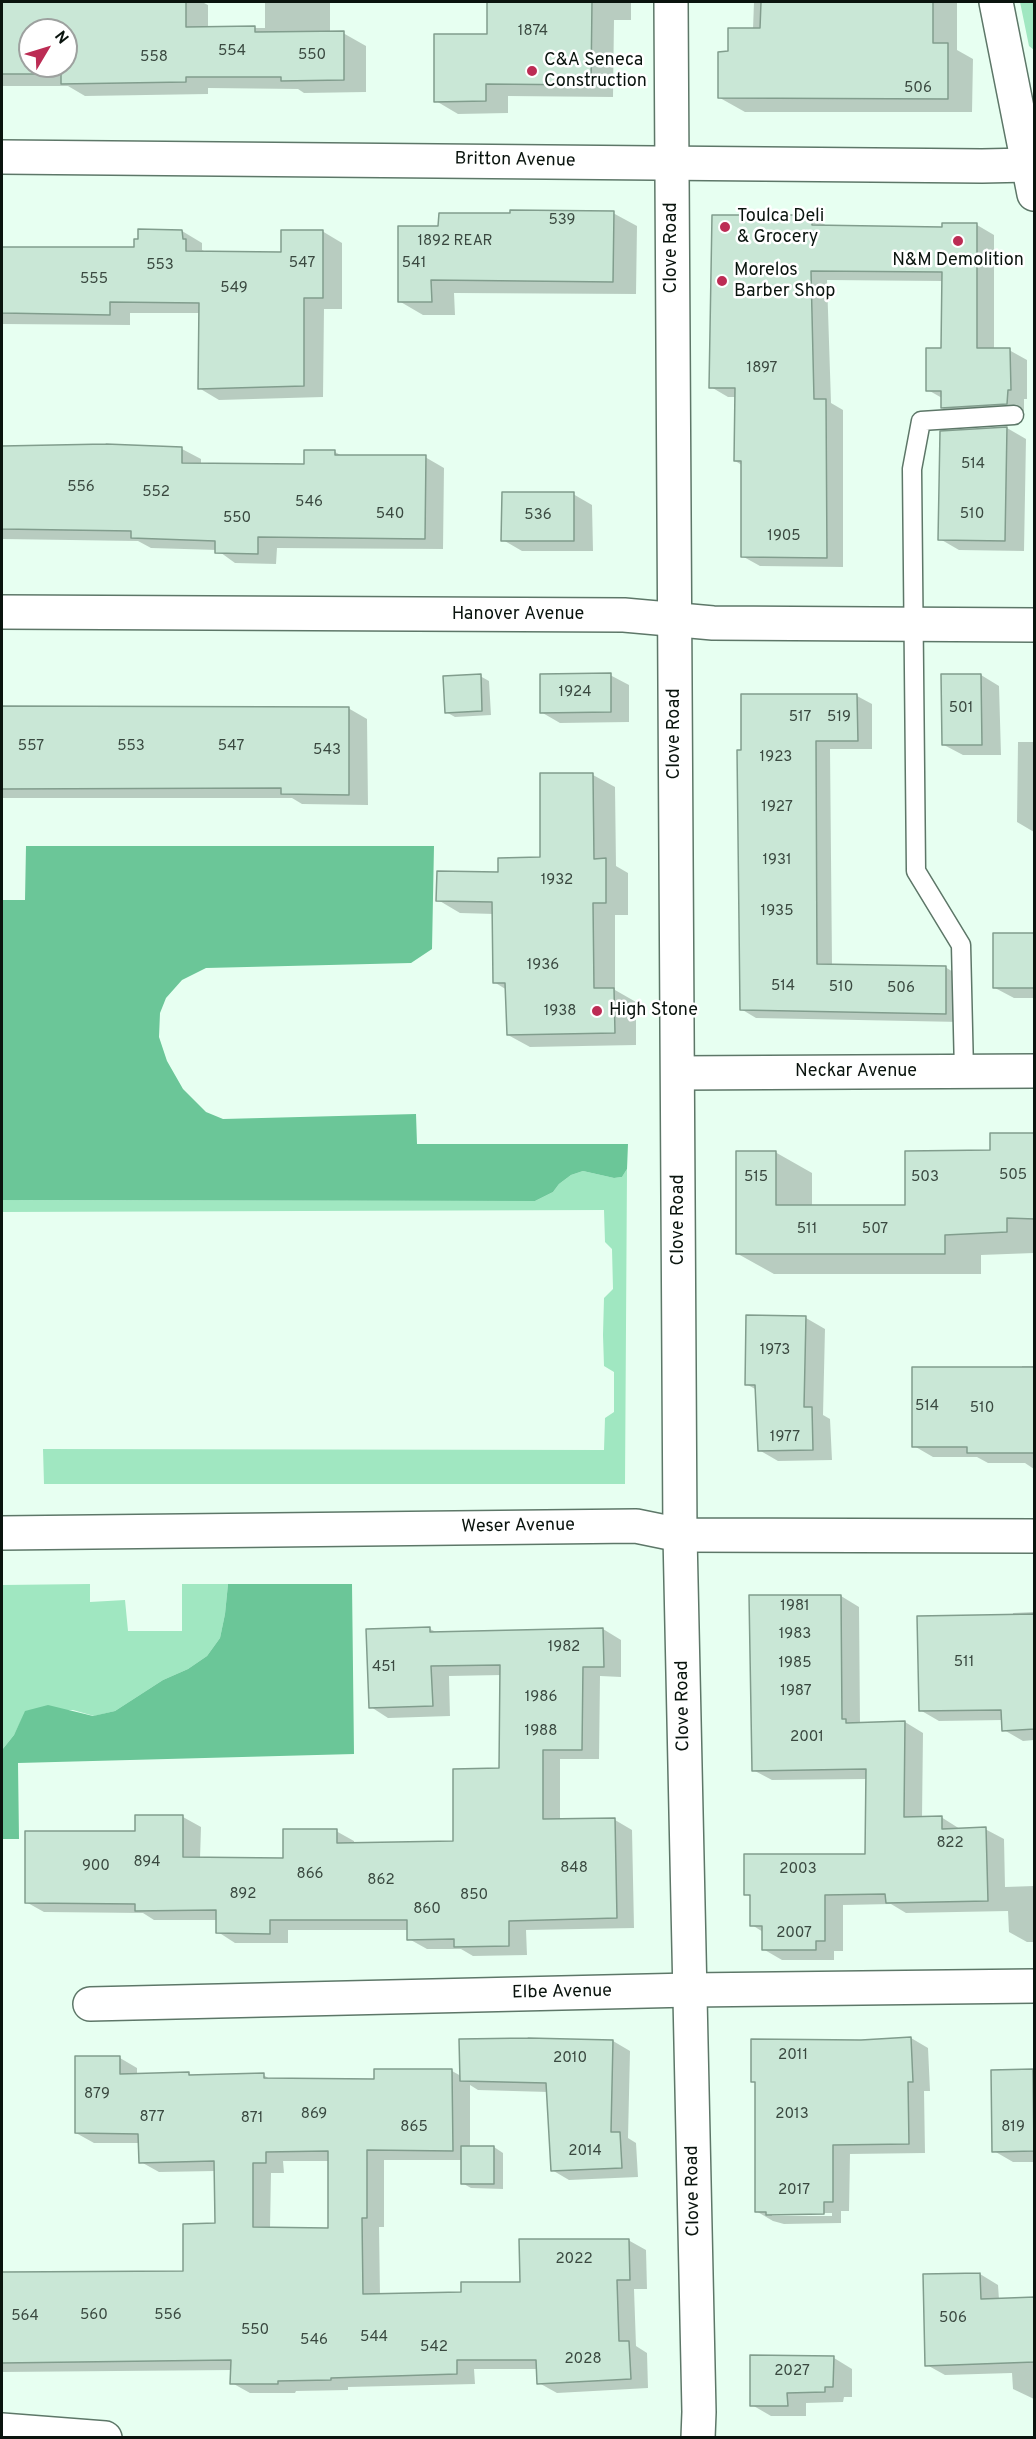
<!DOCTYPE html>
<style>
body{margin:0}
#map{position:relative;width:1036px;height:2439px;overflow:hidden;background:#e7fff1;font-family:Overpass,sans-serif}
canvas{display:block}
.frame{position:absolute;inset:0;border:3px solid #0a140e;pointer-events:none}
.north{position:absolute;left:18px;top:18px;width:60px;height:60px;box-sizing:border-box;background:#fff;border:2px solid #9da19f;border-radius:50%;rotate:52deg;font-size:16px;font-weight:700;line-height:24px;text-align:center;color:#0a140e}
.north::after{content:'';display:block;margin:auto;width:21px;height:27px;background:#bc2c54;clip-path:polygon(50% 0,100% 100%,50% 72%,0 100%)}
</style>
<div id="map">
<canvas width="1036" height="2439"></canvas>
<div class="frame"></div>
<div class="north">N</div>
</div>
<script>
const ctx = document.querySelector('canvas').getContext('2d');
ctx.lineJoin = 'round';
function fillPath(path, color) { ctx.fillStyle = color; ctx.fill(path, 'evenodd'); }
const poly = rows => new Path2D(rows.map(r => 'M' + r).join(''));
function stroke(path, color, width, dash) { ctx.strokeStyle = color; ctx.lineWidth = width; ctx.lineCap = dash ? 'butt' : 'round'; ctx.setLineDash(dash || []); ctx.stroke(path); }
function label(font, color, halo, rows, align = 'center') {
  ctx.font = font + ' Overpass,sans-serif'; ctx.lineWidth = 5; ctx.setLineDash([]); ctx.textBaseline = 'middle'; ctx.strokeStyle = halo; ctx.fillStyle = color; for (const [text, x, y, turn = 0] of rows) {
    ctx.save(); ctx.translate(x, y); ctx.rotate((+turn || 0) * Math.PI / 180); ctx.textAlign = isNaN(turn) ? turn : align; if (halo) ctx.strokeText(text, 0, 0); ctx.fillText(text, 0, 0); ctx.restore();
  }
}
const green = poly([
 [1020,2,1034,2,1034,50,1029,46],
 [627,1169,625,1484,44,1484,43,1449,604,1450,605,1418,614,1412,614,1372,604,1366,603,1335,604,1298,613,1289,612,1249,605,1242,604,1210,2,1212,2,1200,535,1201,553,1192,559,1184,571,1175,583,1171,614,1178,622,1177],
 [90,1584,90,1602,125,1600,128,1631,182,1631,182,1584,228,1584,225,1614,220,1638,207,1656,188,1669,163,1680,115,1711,94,1716,73,1710,26,1711,14,1735,2,1750,2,1585]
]);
const forest = poly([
 [26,846,434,846,432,949,411,963,206,968,182,980,166,998,160,1013,159,1037,167,1061,183,1089,206,1112,223,1119,416,1114,417,1144,628,1144,627,1169,622,1177,614,1178,583,1171,571,1175,559,1184,553,1192,535,1201,2,1200,2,900,25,900],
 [228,1584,352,1584,354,1754,18,1763,19,1839,2,1839,2,1750,14,1735,25,1711,48,1705,93,1716,115,1711,163,1680,188,1669,207,1656,220,1638,225,1614]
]);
const shadow = poly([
 [2,2,202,2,208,5,208,28,265,28,265,2,330,2,330,33,343,33,366,46,366,92,304,93,298,89,208,88,208,94,85,96,68,86,2,86],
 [30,30,66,30,66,66,30,66],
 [489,2,631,2,631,20,614,20,613,97,508,96,508,113,458,114,436,101,488,35],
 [754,2,957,2,957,50,973,59,972,112,745,112,720,98,730,53,753,29],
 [613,213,637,226,636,294,454,293,455,315,423,315,399,301,440,228],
 [812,217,829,227,943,229,943,225,977,225,994,235,994,350,1009,350,1027,360,1027,399,1024,399,1024,413,959,417,942,408,942,398,928,390,943,350,943,281,827,280,831,403,843,410,843,567,760,566,742,556,742,465,735,461,736,397,728,397,711,387],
 [182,231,202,243,202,250,206,252,282,254,322,231,342,243,342,309,324,309,323,397,219,400,199,388,200,313,130,313,130,325,2,324,2,248,135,248],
 [1007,428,1026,439,1024,551,959,550,940,539],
 [2,448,182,449,201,459,201,464,306,465,335,452,344,457,425,457,444,468,443,549,277,548,276,564,235,563,217,550,151,548,138,541,2,539],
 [573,494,592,505,593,551,522,551,503,540],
 [610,675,629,685,629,722,560,723,541,712],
 [981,675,999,686,1001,755,963,755,944,745],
 [480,676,489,681,491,715,455,717,446,712],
 [857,696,872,704,872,749,830,749,832,965,945,967,960,976,961,1022,756,1018,741,1009,738,751],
 [2,708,348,708,367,719,368,805,302,804,292,798,2,798],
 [1018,742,1034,742,1034,832,1017,822],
 [593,775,615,787,616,866,628,873,628,915,615,915,615,990,636,1002,636,1045,530,1047,508,1035,507,990,494,982,494,914,460,913,438,900,500,873,542,858],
 [1034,935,1034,998,1014,998,995,988],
 [1034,1134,1034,1253,981,1255,981,1274,774,1274,738,1254,775,1152,812,1173,812,1207,907,1206,992,1152],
 [806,1318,825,1329,823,1415,830,1419,832,1460,778,1461,759,1450,757,1390,746,1384],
 [1022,1366,1034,1366,1034,1469,1025,1463,988,1463,977,1457,933,1457,914,1446,1022,1368],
 [841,1596,859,1607,860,1724,905,1722,923,1733,922,1818,941,1817,960,1829,985,1829,1004,1839,1005,1887,1034,1886,1034,1942,1027,1942,1009,1932,1008,1911,906,1913,891,1904,843,1905,843,1951,834,1951,834,1960,782,1960,763,1949,763,1932,752,1925,751,1897,746,1894,866,1855,867,1779,772,1780,753,1770],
 [1034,1612,1034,1740,1023,1741,1004,1730,1003,1720,939,1721,920,1710,1013,1616,1013,1613],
 [430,1629,438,1633,603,1629,621,1640,621,1677,600,1676,599,1759,560,1759,560,1820,615,1820,632,1830,634,1928,526,1930,527,1955,473,1956,461,1949,427,1949,409,1939,409,1930,288,1930,288,1943,235,1943,218,1932,218,1920,154,1920,143,1913,44,1912,26,1902,136,1832,183,1817,201,1827,200,1859,284,1859,336,1831,354,1841,354,1844,455,1842,501,1770,502,1675,449,1676,450,1716,388,1718,371,1707],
 [911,2038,928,2048,930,2091,924,2091,925,2153,850,2154,849,2211,841,2211,841,2223,784,2224,773,2221,756,2211,756,2083,752,2081,861,2042],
 [772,2213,832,2213,832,2216,772,2216],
 [613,2041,630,2051,628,2138,636,2143,638,2177,569,2180,552,2170,548,2092,478,2090,470,2085,470,2147,494,2147,503,2153,503,2189,471,2188,462,2183,462,2160,384,2160,384,2227,379,2227,380,2295,463,2294,521,2283,628,2240,646,2250,647,2289,634,2289,636,2346,647,2353,648,2388,557,2393,539,2383,538,2369,474,2369,475,2384,348,2387,348,2390,296,2391,295,2393,250,2393,232,2383,232,2370,2,2372,2,2273,184,2272,217,2225,215,2171,159,2172,141,2162,140,2143,94,2143,76,2133,120,2058,137,2068,137,2075,263,2075,272,2080,376,2080,452,2071,461,2076],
 [283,2161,330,2161,330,2229,270,2229,271,2173,284,2173],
 [1032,2071,1034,2072,1034,2162,1013,2162,994,2151],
 [980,2274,998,2285,999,2300,1034,2298,1034,2399,1013,2389,1012,2373,945,2375,927,2365],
 [834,2358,852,2369,852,2397,844,2397,843,2402,806,2403,806,2416,771,2416,752,2405]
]);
const building = poly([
 [2,2,186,2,186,27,255,26,255,32,344,31,344,80,281,81,281,77,186,77,186,82,61,84,61,74,2,74,2,2],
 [30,30,66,30,66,66,30,66,30,30],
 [487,2,592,2,591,85,486,84,486,101,434,102,434,34,487,34,487,2],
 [761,2,933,2,933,43,948,43,948,99,718,98,718,52,728,51,728,28,760,28,761,2],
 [510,210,614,211,613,282,431,280,432,302,398,302,398,226,438,226,439,213,510,213,510,210],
 [712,215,812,215,812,225,942,227,942,223,977,223,977,348,1010,348,1011,390,1008,390,1007,404,941,408,941,391,926,391,926,348,941,348,942,272,811,271,814,399,826,399,827,558,741,557,741,461,734,461,735,388,709,388,712,215],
 [138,229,182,230,183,239,186,239,186,251,281,252,281,230,323,230,323,298,304,298,304,386,198,389,199,303,110,302,110,315,2,313,2,247,134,247,134,239,138,239,138,229],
 [1007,427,1005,541,938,540,940,431,1007,427],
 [106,444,182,447,182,463,304,464,304,450,335,450,335,455,426,455,425,539,258,537,258,554,215,553,215,541,131,538,131,531,2,529,2,446,106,444],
 [502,492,574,492,574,541,501,541,502,492],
 [611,673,611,712,540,713,540,674,611,673],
 [481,674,482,711,445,713,443,676,481,674],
 [941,674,981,674,982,745,942,745,941,674],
 [741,694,857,694,858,741,816,741,817,964,946,966,946,1014,740,1010,737,750,741,750,741,694],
 [2,706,349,707,349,795,281,794,281,788,2,789,2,706],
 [540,773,593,773,594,859,606,858,606,903,593,903,594,988,614,988,615,1033,507,1035,505,983,493,983,492,902,436,901,437,871,498,872,498,858,540,857,540,773],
 [993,933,1035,933,1035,988,993,988,993,933],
 [990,1133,1035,1133,1035,1219,1007,1218,1007,1232,945,1235,945,1254,736,1254,736,1151,776,1151,776,1205,905,1205,905,1151,990,1150,990,1133],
 [746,1315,806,1316,804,1407,812,1407,813,1450,758,1451,755,1385,745,1385,746,1315],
 [912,1367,1035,1367,1035,1453,967,1453,967,1447,912,1447,912,1367],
 [749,1595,841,1595,842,1719,846,1719,846,1723,905,1721,904,1817,942,1816,942,1829,986,1827,988,1901,886,1903,885,1894,825,1895,825,1941,816,1941,816,1950,762,1950,762,1926,750,1926,750,1895,744,1895,744,1854,865,1854,866,1769,752,1771,749,1595],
 [1035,1614,1035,1729,1002,1731,1001,1710,919,1711,917,1616,1035,1614],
 [430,1627,430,1632,603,1628,604,1667,583,1667,582,1750,543,1750,543,1819,615,1818,617,1918,509,1921,509,1946,454,1947,454,1939,407,1940,407,1920,270,1920,270,1934,216,1933,216,1910,135,1911,135,1904,25,1903,25,1831,135,1831,135,1815,183,1815,183,1857,283,1858,283,1829,337,1829,337,1843,453,1841,453,1769,499,1768,500,1665,431,1666,433,1706,369,1708,366,1629,430,1627],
 [911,2037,913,2082,908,2082,909,2144,833,2145,833,2202,824,2202,824,2214,766,2215,766,2212,755,2212,755,2082,751,2082,751,2039,861,2040,911,2037],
 [528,2038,613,2040,611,2132,620,2132,622,2168,551,2171,546,2083,460,2081,459,2039,528,2038],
 [75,2056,120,2056,120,2074,189,2072,189,2075,264,2073,264,2078,374,2079,374,2069,452,2069,453,2151,367,2150,367,2218,362,2218,363,2294,461,2292,461,2282,520,2282,519,2239,629,2239,630,2280,617,2280,619,2341,629,2341,631,2379,537,2384,536,2360,457,2360,457,2374,331,2378,331,2380,278,2381,278,2384,230,2384,231,2360,2,2363,2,2272,183,2271,183,2224,215,2223,214,2161,139,2163,138,2134,75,2133,75,2056],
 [328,2151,328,2228,253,2227,253,2163,266,2163,266,2152,328,2151],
 [1033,2069,1034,2151,992,2152,991,2070,1033,2069],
 [461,2146,494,2146,494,2184,461,2184,461,2146],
 [980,2273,981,2299,1035,2297,1035,2362,925,2366,923,2274,980,2273],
 [750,2355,834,2356,833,2387,825,2387,825,2392,787,2393,788,2406,750,2406,750,2355]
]);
const service = poly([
 [964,1072,961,945,916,871,912,469,921,421,1014,415]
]);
const minor = poly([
 [2,157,982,166,1029,165],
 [2,612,624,615,713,623,1034,625],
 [678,1073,1034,1071],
 [2,1533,636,1526,680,1535,1034,1536],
 [90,2004,690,1990,1034,1986],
 [2,2430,105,2438]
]);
const tertiary = poly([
 [671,2,680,1535,699,2412,698,2438]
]);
const primary = poly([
 [996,2,1034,194]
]);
const markers = [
 [532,71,6,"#bc2c54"],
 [725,227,6,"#bc2c54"],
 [958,241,6,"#bc2c54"],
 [722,281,6,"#bc2c54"],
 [597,1011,6,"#bc2c54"]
];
const numberNames = [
 ["1874",533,32],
 ["554",232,52],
 ["550",312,56],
 ["558",154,58],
 ["506",918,89],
 ["539",562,221],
 ["1892 REAR",455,242],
 ["547",302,264],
 ["541",414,264],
 ["553",160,266],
 ["555",94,280],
 ["549",234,289],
 ["1897",762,369],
 ["514",973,465],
 ["556",81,488],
 ["552",156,493],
 ["546",309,503],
 ["540",390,515],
 ["510",972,515],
 ["536",538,516],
 ["550",237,519],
 ["1905",784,537],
 ["1924",575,693],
 ["501",961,709],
 ["517",800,718],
 ["519",839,718],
 ["557",31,747],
 ["553",131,747],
 ["547",231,747],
 ["543",327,751],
 ["1923",776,758],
 ["1927",777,808],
 ["1931",777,861],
 ["1932",557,881],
 ["1935",777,912],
 ["1936",543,966],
 ["514",783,987],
 ["510",841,988],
 ["506",901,989],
 ["1938",560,1012],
 ["505",1013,1176],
 ["515",756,1178],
 ["503",925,1178],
 ["511",807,1230],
 ["507",875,1230],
 ["1973",775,1351],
 ["514",927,1407],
 ["510",982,1409],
 ["1977",785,1438],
 ["1981",795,1607],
 ["1983",795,1635],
 ["1982",564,1648],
 ["511",964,1663],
 ["1985",795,1664],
 ["451",384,1668],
 ["1987",796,1692],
 ["1986",541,1698],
 ["1988",541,1732],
 ["2001",807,1738],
 ["822",950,1844],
 ["894",147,1863],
 ["900",96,1867],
 ["848",574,1869],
 ["2003",798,1870],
 ["866",310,1875],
 ["862",381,1881],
 ["892",243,1895],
 ["850",474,1896],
 ["860",427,1910],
 ["2007",794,1934],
 ["2011",793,2056],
 ["2010",570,2059],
 ["879",97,2095],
 ["869",314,2115],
 ["2013",792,2115],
 ["877",152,2118],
 ["871",252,2119],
 ["865",414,2128],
 ["819",1013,2128],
 ["2014",585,2152],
 ["2017",794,2191],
 ["2022",574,2260],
 ["560",94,2316],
 ["556",168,2316],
 ["564",25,2317],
 ["506",953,2319],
 ["550",255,2331],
 ["544",374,2338],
 ["546",314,2341],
 ["542",434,2348],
 ["2028",583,2360],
 ["2027",792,2372]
];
const poiNames = [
 ["C&A Seneca",544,61],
 ["Construction",544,82],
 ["Toulca Deli",737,217],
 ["& Grocery",737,238],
 ["N&M Demolition",958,261,"center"],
 ["Morelos",734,271],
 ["Barber Shop",734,292],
 ["High Stone",609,1011]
];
const streetNames = [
 ["Britton Avenue",515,161,1],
 ["Clove Road",672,248,-90],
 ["Hanover Avenue",518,615],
 ["Clove Road",675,734,-90],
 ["Neckar Avenue",856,1072],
 ["Clove Road",679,1220,-90],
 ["Weser Avenue",518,1527,-1],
 ["Clove Road",684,1706,-91],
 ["Elbe Avenue",562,1993,-1],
 ["Clove Road",694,2191,-91]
];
fillPath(green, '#a0e7c1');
fillPath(forest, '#6bc698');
fillPath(shadow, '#0003');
fillPath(building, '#c9e7d6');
stroke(building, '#819d8d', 1.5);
stroke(service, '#5d7768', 21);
stroke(minor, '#5d7768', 36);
stroke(tertiary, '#5d7768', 36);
stroke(primary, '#5d7768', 36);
stroke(service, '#fff', 18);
stroke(minor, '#fff', 33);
stroke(tertiary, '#fff', 33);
stroke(primary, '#fff', 33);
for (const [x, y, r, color] of markers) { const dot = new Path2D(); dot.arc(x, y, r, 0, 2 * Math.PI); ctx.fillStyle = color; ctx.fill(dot); stroke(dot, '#fff', 2); }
label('15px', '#3a4940', null, numberNames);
label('18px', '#0a140e', '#fff', poiNames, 'left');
label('18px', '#0a140e', '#fff', streetNames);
</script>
